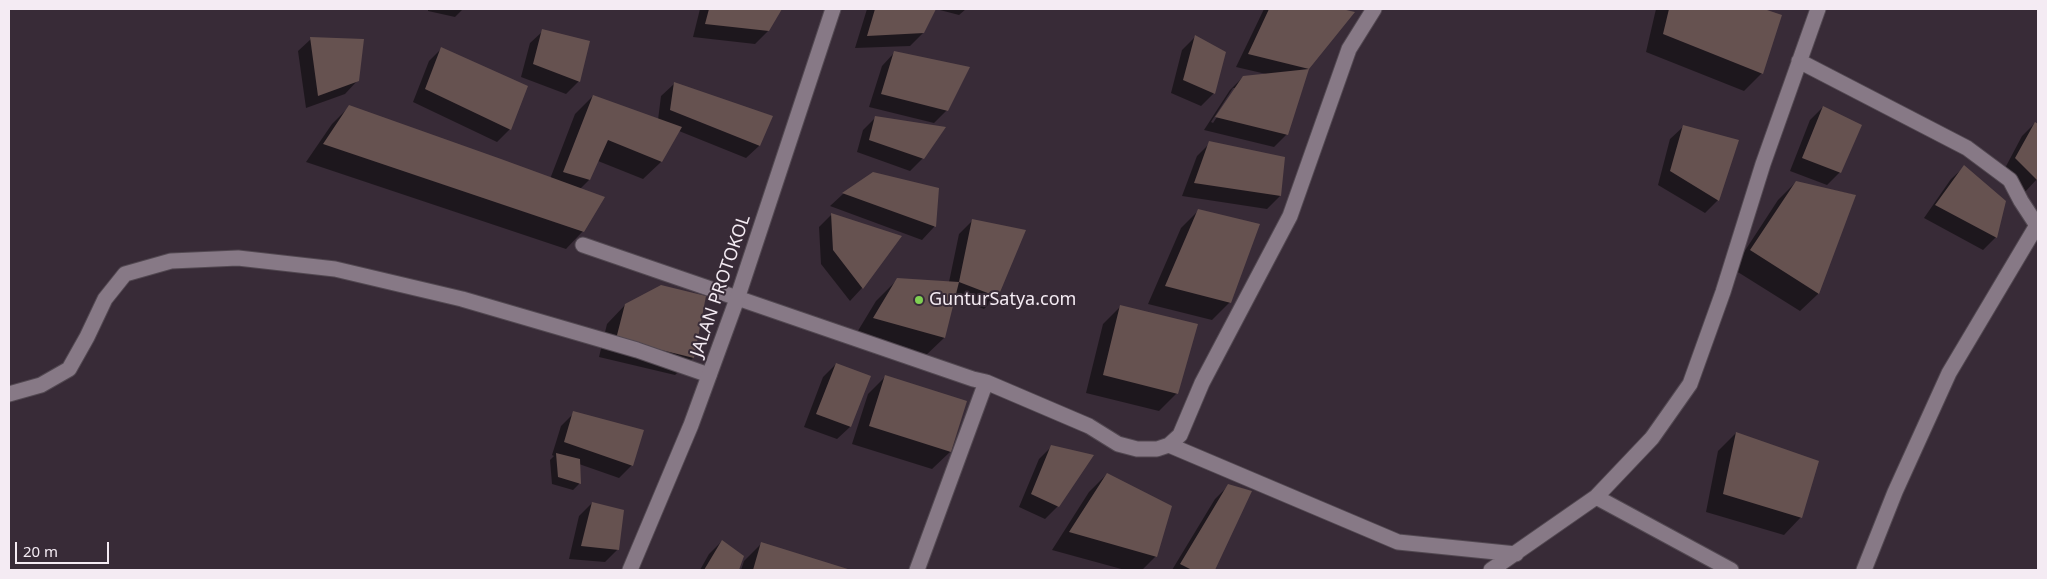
<!DOCTYPE html>
<style>
body{margin:0}
#map{position:relative;width:2047px;height:579px;overflow:hidden;background:#382b37;font-family:"Noto Sans",sans-serif}
canvas{display:block}
.frame{position:absolute;inset:0;border:10px solid #f4ebf3;pointer-events:none}
.scale{position:absolute;left:15px;top:542px;width:94px;height:22px;box-sizing:border-box;border:2px solid #f4ebf3;border-top:0;padding-left:6px;font-size:15px;line-height:18px;white-space:nowrap;color:#f4ebf3;-webkit-text-stroke:4px #382b37;paint-order:stroke}
</style>
<div id="map">
<canvas width="2047" height="579"></canvas>
<div class="frame"></div>
<div class="scale">20 m</div>
</div>
<script>
const ctx = document.querySelector('canvas').getContext('2d');
ctx.lineJoin = 'round';
function fillPath(path, color) { ctx.fillStyle = color; ctx.fill(path, 'evenodd'); }
const poly = rows => new Path2D(rows.map(r => 'M' + r).join(''));
function stroke(path, color, width, dash) { ctx.strokeStyle = color; ctx.lineWidth = width; ctx.lineCap = dash ? 'butt' : 'round'; ctx.setLineDash(dash || []); ctx.stroke(path); }
function label(font, color, halo, rows, align = 'center') {
  ctx.font = font + ' "Noto Sans",sans-serif'; ctx.lineWidth = 4; ctx.setLineDash([]); ctx.textBaseline = 'middle'; ctx.strokeStyle = halo; ctx.fillStyle = color; for (const [text, x, y, turn = 0] of rows) {
    ctx.save(); ctx.translate(x, y); ctx.rotate((+turn || 0) * Math.PI / 180); ctx.textAlign = isNaN(turn) ? turn : align; if (halo) ctx.strokeText(text, 0, 0); ctx.fillText(text, 0, 0); ctx.restore();
  }
}
const shadow = poly([
 [428,9,463,9,455,17,428,11],
 [700,9,781,9,768,31,755,44,693,37],
 [867,9,935,9,923,33,910,46,855,48],
 [936,9,966,9,959,15],
 [1264,9,1337,9,1353,13,1308,69,1286,135,1274,147,1204,130,1230,90,1243,77,1266,74,1236,67],
 [1233,88,1236,88,1213,123,1211,122],
 [1656,9,1760,9,1781,16,1762,73,1744,91,1646,52],
 [543,31,579,81,566,94,521,77,530,43],
 [1195,37,1214,93,1201,106,1171,93,1182,50],
 [311,39,358,80,345,94,306,108,298,51],
 [441,49,510,129,497,142,413,102,429,61],
 [894,53,947,110,934,123,869,107,882,66],
 [674,84,771,116,759,146,746,158,679,131,661,162,643,179,598,161,589,180,580,189,583,231,566,249,306,162,332,124,350,106,550,179,575,114,593,96,658,120,661,96],
 [1823,107,1840,172,1827,185,1790,171,1810,120],
 [876,117,923,158,910,171,857,152,863,130],
 [2035,123,2038,126,2038,178,2024,193,2003,172,2022,136],
 [1683,127,1718,200,1705,213,1658,185,1670,139],
 [1210,143,1283,158,1280,196,1267,209,1182,196,1197,156],
 [1964,167,2005,201,1996,237,1983,250,1924,218,1951,179],
 [873,173,938,189,934,227,922,240,830,206,843,194],
 [1796,182,1855,195,1818,294,1800,311,1733,269,1778,200],
 [1199,210,1230,302,1212,320,1148,304,1181,228],
 [832,214,900,237,862,288,850,301,821,264,819,227],
 [972,221,1024,231,997,296,984,309,954,297,944,338,922,359,853,339,876,301,898,279,949,282,959,234],
 [625,305,693,358,675,375,599,357,607,324],
 [1121,306,1177,393,1159,411,1086,393,1103,324],
 [836,364,850,427,837,439,804,427,823,377],
 [886,376,950,452,932,469,852,444,868,394],
 [574,413,632,465,619,478,579,464,579,484,573,490,552,484,550,460,554,456,552,455,561,426],
 [1736,433,1801,517,1784,535,1706,512,1718,451],
 [1052,446,1058,506,1045,519,1019,507,1039,459],
 [1107,474,1156,556,1142,570,1125,570,1052,550,1089,492],
 [1228,486,1251,491,1214,570,1172,570,1215,499],
 [592,503,618,549,605,562,569,559,579,516],
 [722,541,743,557,737,570,700,570,709,554],
 [761,544,848,570,741,570,744,561]
]);
const building = poly([
 [709,9,782,9,769,31,705,24],
 [875,9,936,9,924,33,867,36],
 [1269,9,1342,9,1355,12,1309,69,1248,54],
 [1669,9,1764,9,1782,15,1763,74,1663,34],
 [542,29,590,41,580,82,533,64],
 [1195,35,1226,52,1215,94,1183,80],
 [310,37,364,39,359,81,318,96],
 [441,47,528,86,511,130,425,89],
 [894,51,970,67,948,111,881,94],
 [1309,69,1288,135,1215,117,1243,76],
 [674,82,773,116,760,146,670,110],
 [593,95,682,127,662,162,608,140,590,180,563,172],
 [349,105,501,159,605,197,584,232,323,144],
 [1823,106,1862,125,1841,173,1802,158],
 [875,116,946,127,924,159,869,140],
 [2035,122,2038,124,2038,181,2015,158],
 [1683,125,1739,140,1719,201,1670,171],
 [1209,141,1285,157,1281,196,1194,183],
 [1964,165,2006,201,1997,238,1935,205],
 [873,172,939,188,936,227,842,193],
 [1796,181,1856,195,1819,294,1750,250],
 [1198,209,1260,224,1231,303,1165,286],
 [831,213,902,236,863,289,833,250],
 [972,219,1026,230,998,297,959,282],
 [897,278,959,282,945,338,873,318],
 [661,285,706,296,694,358,616,339,625,304],
 [1120,305,1198,324,1178,394,1103,375],
 [836,363,871,376,851,427,816,414],
 [885,375,967,401,951,452,869,426],
 [573,411,644,430,633,466,564,442],
 [1736,432,1819,461,1802,518,1723,494],
 [1051,445,1094,455,1059,507,1031,494],
 [556,453,580,459,581,484,558,477],
 [1107,473,1172,506,1157,557,1069,532],
 [1228,484,1252,491,1215,570,1192,570,1180,564],
 [592,502,624,510,619,550,581,546],
 [722,540,744,556,739,570,704,570],
 [761,542,851,570,753,570]
]);
const minor = poly([
 [1799,61,1967,148,2010,180,2021,201,2038,227],
 [583,245,973,379,986,382,917,570],
 [986,382,1089,426,1118,444,1137,449,1157,449,1169,445,1180,435,1202,383,1290,216,1349,49,1374,9],
 [9,394,41,385,69,369,87,337,105,299,125,274,171,261,238,258,335,269,462,299,637,350,709,375],
 [1169,445,1398,542,1516,554],
 [1596,497,1731,570],
 [1491,570,1596,497,1652,438,1690,384,1723,292,1763,164,1818,9],
 [1864,570,1895,492,1949,373,2037,225]
]);
const tertiary = poly([
 [630,570,691,425,737,299,833,9]
]);
const markers = [
 [919,300,5,"#7fd052"]
];
const streetNames = [
 ["JALAN PROTOKOL",721,286,-71]
];
const poiNames = [
 ["GunturSatya.com",929,300]
];
fillPath(shadow, '#0007');
fillPath(building, '#665250');
stroke(minor, '#524851', 17);
stroke(tertiary, '#524851', 17);
stroke(minor, '#877986', 15);
stroke(tertiary, '#877986', 15);
for (const [x, y, r, color] of markers) { const dot = new Path2D(); dot.arc(x, y, r, 0, 2 * Math.PI); ctx.fillStyle = color; ctx.fill(dot); stroke(dot, '#382b37', 2); }
label('18px', '#f4ebf3', '#382b37', streetNames);
label('18px', '#f4ebf3', '#382b37', poiNames, 'left');
</script>
